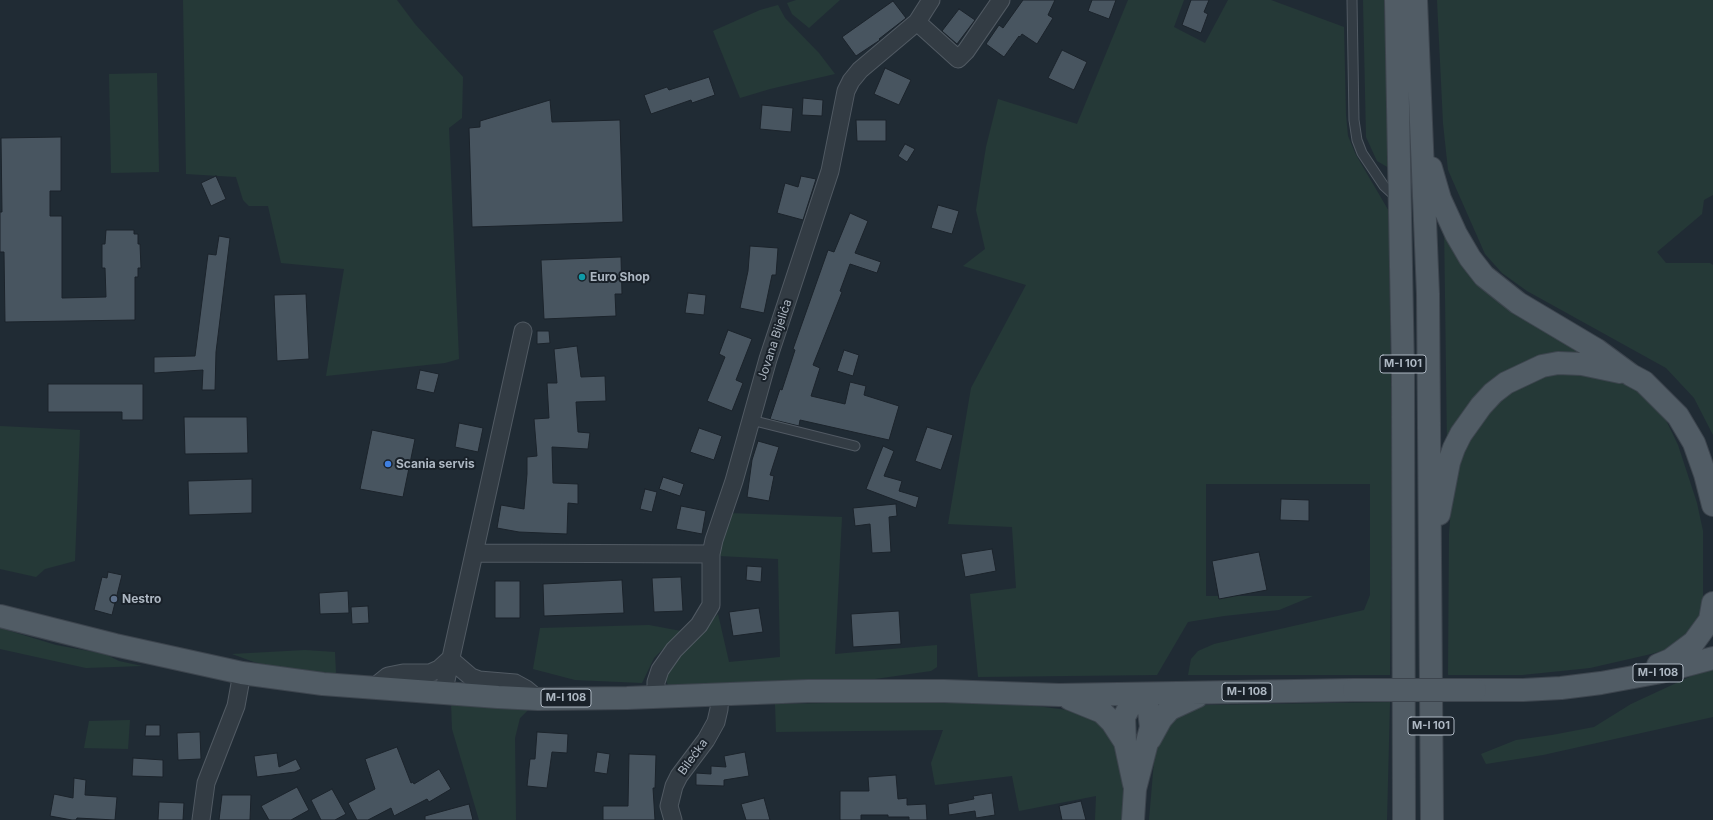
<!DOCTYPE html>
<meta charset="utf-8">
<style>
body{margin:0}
canvas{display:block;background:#202b34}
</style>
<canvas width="1713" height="820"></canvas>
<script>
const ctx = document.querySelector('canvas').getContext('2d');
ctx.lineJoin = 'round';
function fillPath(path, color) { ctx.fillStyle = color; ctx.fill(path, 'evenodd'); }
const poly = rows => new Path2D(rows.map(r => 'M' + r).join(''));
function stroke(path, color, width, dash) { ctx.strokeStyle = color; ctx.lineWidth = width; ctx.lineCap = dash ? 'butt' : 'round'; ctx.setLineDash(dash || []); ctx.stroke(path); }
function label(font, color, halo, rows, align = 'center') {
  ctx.font = font + ' Inter,sans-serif'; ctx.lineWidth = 4; ctx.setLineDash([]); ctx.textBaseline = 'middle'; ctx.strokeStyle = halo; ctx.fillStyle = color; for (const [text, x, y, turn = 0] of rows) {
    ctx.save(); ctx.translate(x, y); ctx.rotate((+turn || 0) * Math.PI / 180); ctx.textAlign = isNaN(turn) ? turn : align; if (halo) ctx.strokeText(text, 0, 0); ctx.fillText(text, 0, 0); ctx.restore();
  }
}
const green = poly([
 [183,0,397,0,415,24,463,77,462,118,449,128,459,359,445,363,326,376,344,269,281,263,268,206,249,206,243,200,236,177,186,174],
 [796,0,840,0,809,28,792,14,787,3],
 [1128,0,1184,0,1174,27,1205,43,1228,0,1271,0,1344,27,1346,115,1348,136,1356,155,1390,213,1389,247,1392,461,1390,675,1188,675,1191,659,1198,651,1214,644,1364,610,1370,595,1370,484,1206,484,1206,596,1313,596,1279,610,1224,616,1188,622,1157,675,978,677,970,594,1016,588,1012,527,948,524,971,388,1026,285,963,266,985,249,976,210,986,147,998,99,1077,124],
 [1363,0,1384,0,1389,168,1377,161,1366,137],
 [1437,0,1713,0,1713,195,1704,200,1702,214,1657,252,1666,263,1710,263,1713,265,1713,435,1694,398,1666,368,1527,291,1502,273,1485,254,1448,170,1443,123],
 [778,5,785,18,819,53,835,74,770,89,740,98,713,31,760,10],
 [157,73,159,172,111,173,109,74],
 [1444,221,1457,246,1597,355,1537,362,1447,446],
 [1556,372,1606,376,1640,389,1664,416,1678,445,1697,503,1703,531,1703,613,1699,624,1673,648,1651,654,1590,668,1522,675,1448,675,1449,534,1454,467,1467,434,1495,401,1524,381],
 [0,426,80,430,75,561,45,569,36,577,0,569],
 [727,513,842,517,835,654,937,645,937,667,931,671,847,683,675,687,668,685,666,681,666,672,671,664,718,614,729,662,780,657,778,559,719,556],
 [649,625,681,631,654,658,642,683,575,680,533,669,540,628],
 [0,628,56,645,105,654,119,661,142,666,86,668,0,649],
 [305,650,335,652,336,674,280,668,254,662,232,654],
 [1713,666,1713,717,1543,755,1486,764,1481,754,1516,740,1552,735,1594,727,1631,704],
 [935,701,1012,703,1083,712,1094,716,1121,753,1125,820,1095,820,1096,796,1019,811,1012,776,935,785,931,763,943,730,776,732,775,704],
 [451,702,531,707,520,718,515,738,516,820,479,820,452,729],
 [1390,702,1387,820,1149,820,1154,761,1159,741,1170,723,1181,713,1206,705],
 [130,720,128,749,84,748,89,721]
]);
const building = poly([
 [1023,0,1055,0,1048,15,1053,18,1037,44,1022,34,1020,37,1019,36,1004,57,986,44,999,25,1003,28,1023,0],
 [1092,0,1116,0,1109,19,1088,11,1092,0],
 [1191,0,1209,0,1204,12,1208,14,1201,33,1182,25,1191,0],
 [893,1,906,18,879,39,880,40,856,56,842,37,893,1],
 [959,9,975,20,957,44,942,31,959,9],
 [1062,50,1087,62,1074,90,1048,78,1062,50],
 [885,68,911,80,899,105,874,94,885,68],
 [709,77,715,95,692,103,691,100,651,114,644,95,667,87,669,90,709,77],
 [803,98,823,100,822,116,802,115,803,98],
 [550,100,552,122,620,120,623,222,472,227,469,128,480,127,480,121,550,100],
 [762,105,793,108,791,132,760,129,762,105],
 [856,120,886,120,886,141,857,141,856,120],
 [61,137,61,191,50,191,50,216,62,216,62,298,106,297,105,268,102,268,102,244,105,244,106,230,134,230,134,234,138,234,138,244,140,244,141,268,138,268,138,277,135,277,135,320,5,322,4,252,0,252,0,212,2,212,1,138,61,137],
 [905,144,915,149,907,162,898,156,905,144],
 [216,176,226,199,211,206,201,183,216,176],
 [801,176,816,179,803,220,777,213,785,183,798,187,801,176],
 [938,205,959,211,952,234,931,228,938,205],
 [850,213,868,221,855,253,881,262,877,273,850,264,840,291,842,292,813,365,820,368,811,396,845,404,850,382,866,386,864,395,899,406,889,440,800,420,799,426,770,419,780,389,782,390,795,350,793,349,828,250,834,252,850,213],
 [219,236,230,238,216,352,215,390,202,390,203,370,154,373,154,357,195,356,208,254,216,255,219,236],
 [750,246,778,248,776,275,772,275,764,313,740,308,748,271,750,246],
 [621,257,622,294,615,294,616,316,544,319,541,260,621,257],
 [688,293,706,295,704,315,685,313,688,293],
 [306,294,309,359,277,361,274,295,306,294],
 [728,330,752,339,736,380,743,383,732,411,707,401,725,357,719,354,728,330],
 [537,331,549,331,550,343,537,344,537,331],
 [577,346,581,377,605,376,606,401,576,402,578,432,590,433,588,449,552,447,553,483,578,484,578,504,568,503,567,534,519,532,497,528,501,505,524,509,527,474,527,457,537,456,534,419,549,418,547,383,557,383,554,349,577,346],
 [844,350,859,355,853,376,837,371,844,350],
 [420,370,439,374,434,393,416,389,420,370],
 [48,384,143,384,143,420,122,420,122,412,48,412,48,384],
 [184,417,247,417,248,453,185,454,184,417],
 [459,423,483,428,478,452,455,447,459,423],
 [927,427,953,435,941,470,915,461,927,427],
 [699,428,722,436,714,460,690,452,699,428],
 [372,430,415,439,403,497,360,489,372,430],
 [758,441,779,447,770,475,774,476,769,501,747,497,752,460,758,441],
 [883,446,894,451,884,476,902,481,899,491,919,497,916,508,866,489,883,446],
 [663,477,684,484,680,496,659,489,663,477],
 [252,479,252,513,189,515,188,481,252,479],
 [645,489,657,492,652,512,640,509,645,489],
 [1281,499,1309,500,1309,521,1280,520,1281,499],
 [896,504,897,516,889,517,891,552,872,553,870,524,855,526,853,508,896,504],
 [681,506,706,511,702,534,676,529,681,506],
 [992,549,996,571,965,577,961,554,992,549],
 [1259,552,1267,590,1219,599,1212,561,1259,552],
 [747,566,762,567,761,582,746,580,747,566],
 [108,572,122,575,112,615,94,610,102,577,107,578,108,572],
 [681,577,683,611,654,612,652,578,681,577],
 [622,580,624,613,544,616,543,584,622,580],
 [495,581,520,581,520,618,495,618,495,581],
 [348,591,349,613,320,614,319,593,348,591],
 [368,606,369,623,352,624,351,607,368,606],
 [759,608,763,632,733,636,729,612,759,608],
 [899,611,901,644,853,647,851,614,899,611],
 [146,725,160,725,160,736,145,736,146,725],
 [200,732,201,759,178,760,177,733,200,732],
 [537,732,568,734,567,753,552,752,547,788,527,786,530,759,535,759,537,732],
 [397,747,411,783,413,782,414,784,439,769,451,789,429,802,427,799,394,816,391,808,368,820,357,820,348,803,375,789,365,759,397,747],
 [597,752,610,754,607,774,594,772,597,752],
 [745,752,749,776,724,780,724,786,696,785,696,773,711,774,711,766,726,767,724,756,745,752],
 [277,753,279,767,296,759,301,769,295,772,257,777,254,756,277,753],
 [629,754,656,755,655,788,653,788,655,820,603,820,603,806,628,806,629,754],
 [133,758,163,760,163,777,132,776,133,758],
 [896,775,898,799,907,798,907,805,926,804,927,820,909,820,909,817,888,817,888,815,861,815,861,820,840,820,840,791,869,791,868,777,896,775],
 [74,778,86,780,85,795,117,797,115,820,77,818,76,820,72,820,50,816,54,794,73,798,74,778],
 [297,787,309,810,291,820,269,820,261,806,297,787],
 [332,789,346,814,335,820,321,820,311,800,332,789],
 [992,793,995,815,976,818,975,811,949,815,948,804,974,799,973,796,992,793],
 [222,795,251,795,250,820,219,820,222,795],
 [764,798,770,820,746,820,741,804,764,798],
 [1081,801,1086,820,1062,820,1059,806,1081,801],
 [159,802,184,803,183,820,158,820,159,802],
 [469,804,473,820,425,820,425,816,469,804]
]);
const lane = poly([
 [1352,0,1354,120,1357,140,1362,153,1384,186,1397,198],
 [751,420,855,446]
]);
const street = poly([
 [917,22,958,59,966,51,1001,0],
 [474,553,711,554],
 [373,688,388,676,403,673,430,673,439,669,450,659,471,677,479,680,515,683,526,689,538,699],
 [443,694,523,331],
 [656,697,656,682,660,670,674,650,699,625,711,605,711,554,714,540,734,481,768,359,830,171,846,91,851,81,860,70,917,22,931,0],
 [201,820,206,783,236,706,242,673],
 [673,820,669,806,674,786,679,776,706,740,716,722,719,709,720,694]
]);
const primary = poly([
 [1396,0,1403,372,1404,820],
 [1416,0,1428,294,1432,820],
 [1431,168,1440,199,1456,234,1470,258,1484,276,1518,303,1597,350,1631,375,1644,382,1678,416,1694,443,1705,474,1713,505],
 [1439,514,1449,462,1454,448,1461,434,1481,406,1493,393,1506,383,1542,366,1558,363,1582,364,1620,372],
 [0,616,115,645,242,673,323,684,498,697,538,699,627,698,808,691,944,691,1059,695,1354,690],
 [1658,665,1670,660,1694,642,1710,620,1713,603],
 [1475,690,1523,690,1561,688,1601,683,1661,672,1713,658],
 [1070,699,1102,712,1112,722,1125,742],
 [1150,739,1161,719,1170,709,1198,696],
 [1134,784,1125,742,1124,717,1130,706,1140,694],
 [1133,820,1135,789,1151,727,1149,711,1140,694]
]);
const primaryBridge = poly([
 [1354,690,1475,690]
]);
const markers = [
 [582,277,4,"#0f9aa8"],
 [388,464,4,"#3f7fe0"],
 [114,599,4,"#5c6f8a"]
];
const shields = [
 [1403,364,46],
 [1658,673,50],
 [1247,692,50],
 [566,698,50],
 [1431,726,46]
];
const shieldNames = [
 ["M-I 101",1403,364],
 ["M-I 108",1658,673],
 ["M-I 108",1247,692],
 ["M-I 108",566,698],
 ["M-I 101",1431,726]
];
const poiNames = [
 ["Euro Shop",590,277],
 ["Scania servis",396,464],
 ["Nestro",122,599]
];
const streetNames = [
 ["Jovana Bijelića",775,340,-72],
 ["Bilećka",693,757,-54]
];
fillPath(green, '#253937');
fillPath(building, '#485560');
stroke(building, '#1b232b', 1);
stroke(lane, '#515a63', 11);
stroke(street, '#515a63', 19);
stroke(primary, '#3d454e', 24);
stroke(lane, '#333c44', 9);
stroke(street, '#333c44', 17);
stroke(primary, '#515c65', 22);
stroke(primaryBridge, '#3d454e', 24, []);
stroke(primaryBridge, '#515c65', 22);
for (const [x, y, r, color] of markers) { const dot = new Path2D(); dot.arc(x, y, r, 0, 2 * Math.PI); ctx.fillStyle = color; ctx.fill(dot); stroke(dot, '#192129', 1.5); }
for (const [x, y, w] of shields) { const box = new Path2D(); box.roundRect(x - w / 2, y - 9, w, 18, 3); ctx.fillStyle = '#192129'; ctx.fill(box); stroke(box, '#adb7c2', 1); }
label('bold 11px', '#adb7c2', null, shieldNames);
label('bold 12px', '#adb7c2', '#192129', poiNames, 'left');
label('12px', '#adb7c2', '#192129', streetNames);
</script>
